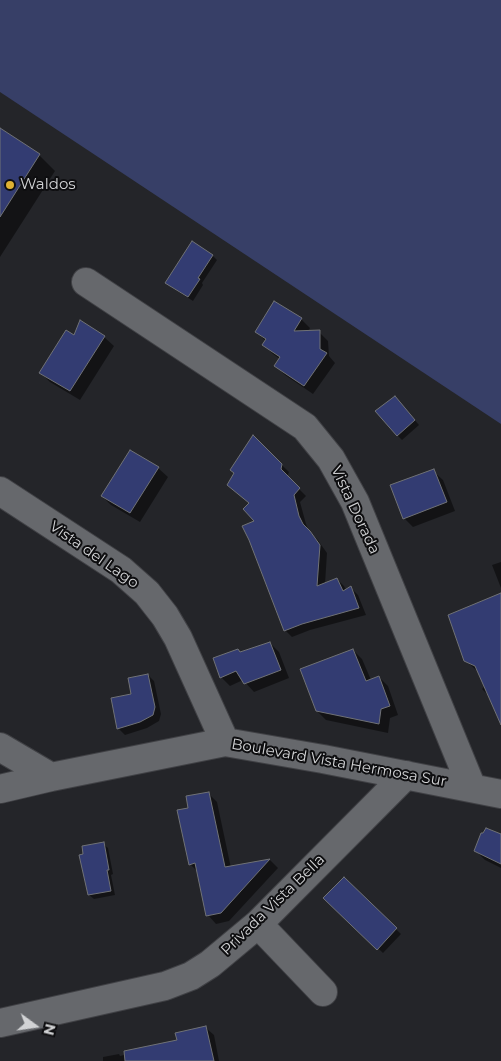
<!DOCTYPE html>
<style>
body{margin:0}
#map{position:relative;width:501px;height:1061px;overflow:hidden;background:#242529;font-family:Montserrat,sans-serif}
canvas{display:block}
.north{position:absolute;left:10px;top:1001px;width:50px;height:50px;-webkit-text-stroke:4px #0e0e10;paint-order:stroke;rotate:104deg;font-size:14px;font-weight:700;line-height:20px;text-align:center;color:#d2d3d5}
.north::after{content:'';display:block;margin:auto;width:18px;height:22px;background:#d2d3d5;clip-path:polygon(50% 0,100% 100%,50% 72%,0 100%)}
</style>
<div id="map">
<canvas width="501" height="1061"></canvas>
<div class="north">N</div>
</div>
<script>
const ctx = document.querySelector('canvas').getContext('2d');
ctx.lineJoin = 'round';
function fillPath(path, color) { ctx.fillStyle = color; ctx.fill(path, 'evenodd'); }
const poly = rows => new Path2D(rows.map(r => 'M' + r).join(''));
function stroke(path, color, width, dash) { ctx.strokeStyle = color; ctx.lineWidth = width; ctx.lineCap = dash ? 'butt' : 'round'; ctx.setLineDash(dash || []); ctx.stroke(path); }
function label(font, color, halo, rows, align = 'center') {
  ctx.font = font + ' Montserrat,sans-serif'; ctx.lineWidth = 4; ctx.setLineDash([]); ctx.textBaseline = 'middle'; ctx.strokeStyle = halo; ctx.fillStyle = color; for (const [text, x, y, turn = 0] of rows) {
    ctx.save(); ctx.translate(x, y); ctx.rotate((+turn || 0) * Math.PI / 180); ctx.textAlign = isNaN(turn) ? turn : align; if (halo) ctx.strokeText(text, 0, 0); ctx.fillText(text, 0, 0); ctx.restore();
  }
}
const green = poly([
 [0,0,501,0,501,424,0,92]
]);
const shadow = poly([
 [0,129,39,155,55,171,0,257],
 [212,255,217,260,202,283,203,285,193,301,171,287,167,283],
 [275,303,301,319,310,328,308,332,319,332,328,341,329,356,335,363,313,394,285,375,276,366,280,359,273,354,264,345,266,341,256,332],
 [81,322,104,337,114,346,80,400,50,382,41,373,74,337],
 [399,402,419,425,402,440,398,436],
 [253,437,289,472,287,477,306,496,300,502,306,524,309,532,317,539,327,553,325,584,337,579,344,586,346,590,351,588,358,595,366,615,310,630,292,637,285,630,256,521,250,504],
 [130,451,158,468,168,477,140,522,111,505,102,496],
 [433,471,443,480,455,511,413,527,404,518],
 [501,562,501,588,492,565],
 [501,594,501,705,491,698,482,689,485,686,478,671,475,669,465,660],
 [270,643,279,652,289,678,254,692,243,680,230,686,221,677,241,653],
 [353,650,362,659,371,680,379,677,388,686,398,715,390,718,388,733,326,720,317,711],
 [148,675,154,681,161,714,159,721,147,728,125,735,118,728,132,695],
 [209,794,217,802,231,868,270,860,278,868,229,921,216,924,208,915,199,873,190,864,190,809],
 [501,836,501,868,485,860,476,851],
 [103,844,108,848,113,874,111,875,115,895,94,899,89,895,81,856],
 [344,879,401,934,383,953,325,898],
 [206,1028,214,1035,219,1061,103,1061,103,1057,119,1054,120,1056,178,1041]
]);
const building = poly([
 [0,128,40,154,0,217,0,128],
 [192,241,213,255,198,278,200,279,188,297,165,283,192,241],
 [274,301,302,318,294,331,320,330,320,349,327,353,304,386,274,366,280,357,262,345,266,339,255,332,274,301],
 [80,320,105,336,70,391,39,373,66,330,74,335,80,320],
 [395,396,415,420,397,436,375,411,395,396],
 [253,435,282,464,281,469,300,488,294,495,299,516,303,524,310,531,320,545,317,586,337,578,343,591,351,586,359,608,302,624,284,631,249,540,242,526,254,521,243,509,249,503,227,485,234,473,230,470,253,435],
 [130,450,159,467,130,513,101,496,130,450],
 [434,469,447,502,403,519,390,485,434,469],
 [501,593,501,725,475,666,464,661,448,615,501,593],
 [270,642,281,670,244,684,236,671,220,678,213,658,238,649,240,652,270,642],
 [353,649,366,681,379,676,390,706,381,709,379,724,316,711,300,669,353,649],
 [148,674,155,707,153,715,140,722,117,729,111,698,131,694,128,678,148,674],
 [209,792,225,867,270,859,221,913,206,916,195,863,189,865,177,810,188,808,186,796,209,792],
 [486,828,501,834,501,864,474,851,481,833,483,833,486,828],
 [104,842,109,870,107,870,111,891,88,895,79,855,83,854,82,846,104,842],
 [344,877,397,928,377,950,323,898,344,877],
 [206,1026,214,1061,125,1061,124,1051,177,1040,175,1033,206,1026]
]);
const minor = poly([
 [86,282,305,427,331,459,355,502,472,788],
 [0,491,121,570,147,593,165,616,178,638,225,742],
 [0,747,51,777],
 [0,789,51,777,225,742,323,759,501,794],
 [258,924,323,992],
 [0,1023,165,986,191,976,210,964,258,924,406,775]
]);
const markers = [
 [10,185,5,"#deb133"]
];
const poiNames = [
 ["Waldos",20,185]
];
const streetNames = [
 ["Vista Dorada",355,510,65],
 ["Vista del Lago",94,555,35],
 ["Boulevard Vista Hermosa Sur",339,763,10],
 ["Privada Vista Bella",273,905,-44]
];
fillPath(green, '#373f67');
fillPath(shadow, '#0007');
fillPath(building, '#333c72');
stroke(building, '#707276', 1);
stroke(minor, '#404145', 30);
stroke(minor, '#66686c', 28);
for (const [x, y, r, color] of markers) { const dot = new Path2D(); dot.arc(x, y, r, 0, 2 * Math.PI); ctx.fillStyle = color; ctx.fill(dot); stroke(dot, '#0e0e10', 2); }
label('15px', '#d2d3d5', '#0e0e10', poiNames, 'left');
label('15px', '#d2d3d5', '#0e0e10', streetNames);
</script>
